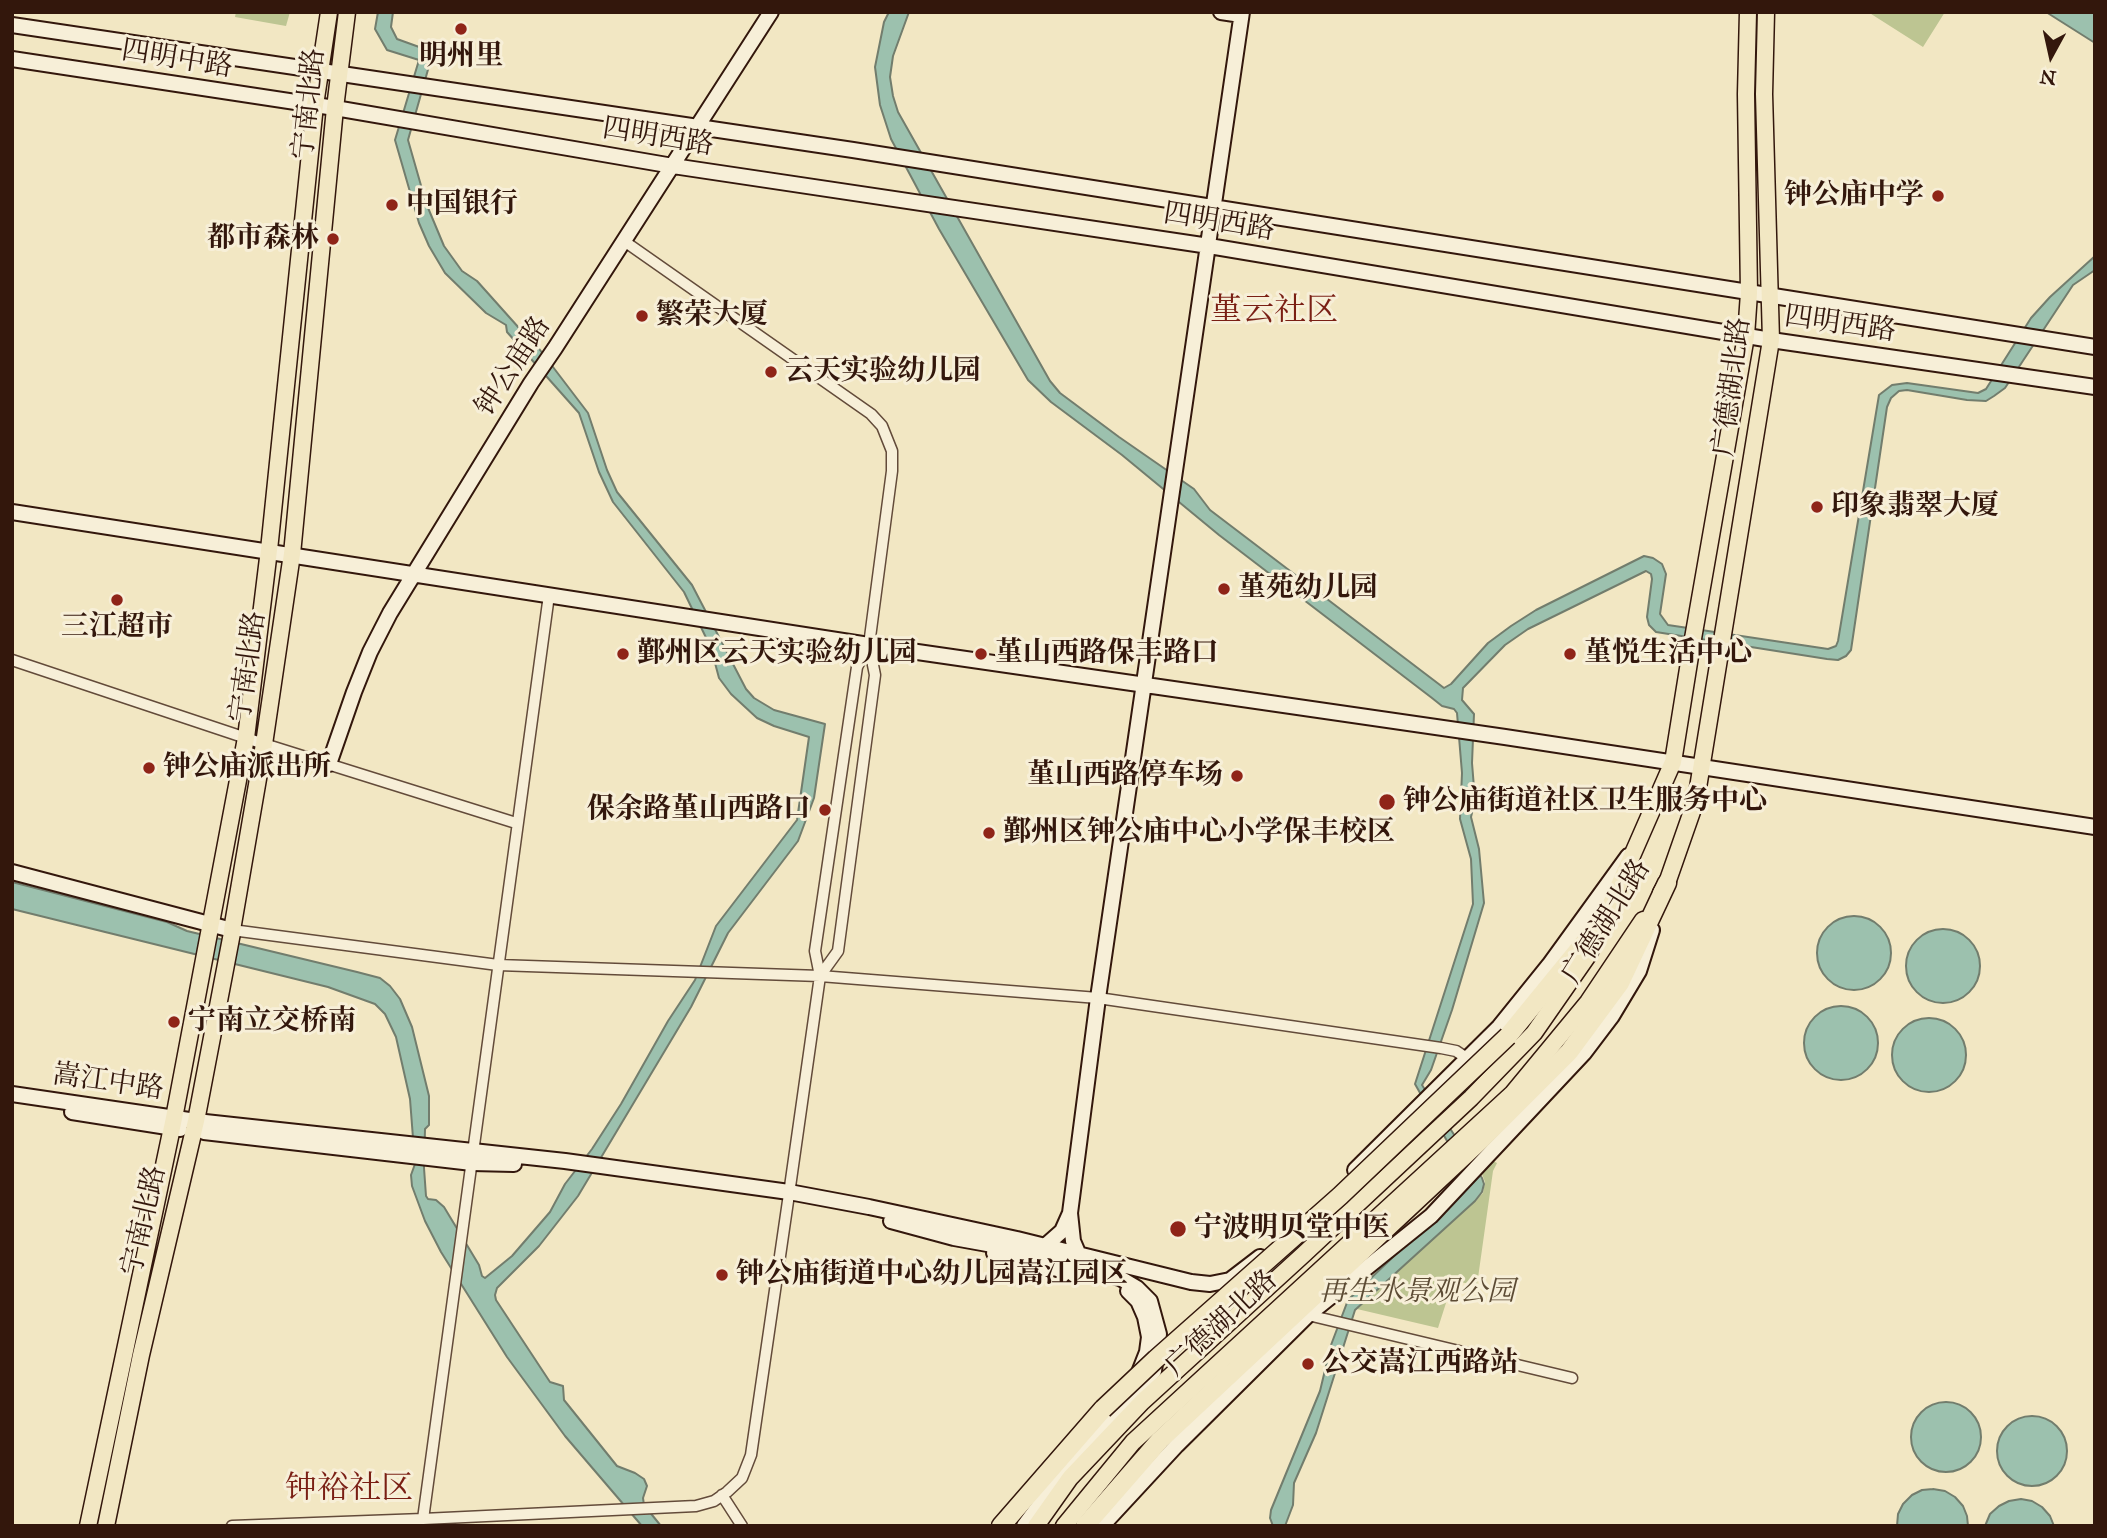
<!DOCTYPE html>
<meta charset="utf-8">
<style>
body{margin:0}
#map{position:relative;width:2107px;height:1538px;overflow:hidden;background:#f2e7c3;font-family:"IM FELL Great Primer",serif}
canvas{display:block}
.frame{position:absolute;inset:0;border:14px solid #33170c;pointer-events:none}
.north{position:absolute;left:2016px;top:21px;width:70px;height:70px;-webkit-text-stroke:5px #f7efd8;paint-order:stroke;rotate:188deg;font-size:19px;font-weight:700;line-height:28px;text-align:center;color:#33170c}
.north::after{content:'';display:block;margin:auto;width:24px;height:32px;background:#33170c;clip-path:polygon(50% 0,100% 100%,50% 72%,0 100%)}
</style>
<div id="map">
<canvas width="2107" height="1538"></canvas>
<div class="frame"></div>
<div class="north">N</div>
</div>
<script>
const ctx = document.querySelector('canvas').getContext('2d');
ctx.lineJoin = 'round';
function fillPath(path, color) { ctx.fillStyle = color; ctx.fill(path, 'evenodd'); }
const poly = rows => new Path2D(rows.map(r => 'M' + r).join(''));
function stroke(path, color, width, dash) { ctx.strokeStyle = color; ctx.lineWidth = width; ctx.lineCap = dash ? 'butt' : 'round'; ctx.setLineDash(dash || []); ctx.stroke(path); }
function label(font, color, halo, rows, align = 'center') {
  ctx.font = font + ' "IM FELL Great Primer","Noto Serif SC",serif'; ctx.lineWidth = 6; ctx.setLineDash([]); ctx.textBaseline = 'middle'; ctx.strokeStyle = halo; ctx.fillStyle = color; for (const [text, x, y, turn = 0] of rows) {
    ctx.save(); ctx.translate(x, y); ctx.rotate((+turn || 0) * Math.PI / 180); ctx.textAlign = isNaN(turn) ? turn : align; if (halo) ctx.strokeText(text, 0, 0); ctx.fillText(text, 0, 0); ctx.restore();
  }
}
const green = poly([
 [236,12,290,12,286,26,235,17],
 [1868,12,1945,12,1923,47],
 [1493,1161,1497,1163,1493,1171,1477,1285,1453,1281,1438,1328,1357,1309,1483,1193,1485,1182,1482,1174]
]);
const water = poly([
 [378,12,393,12,391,27,397,39,433,52,408,140,426,203,444,246,462,271,477,281,519,328,525,340,537,346,588,413,607,470,617,492,692,585,746,689,754,698,774,710,825,724,814,798,798,841,728,933,691,1007,578,1196,539,1246,497,1288,495,1295,496,1300,550,1382,563,1386,564,1400,617,1466,635,1473,644,1479,647,1486,643,1498,644,1505,661,1526,642,1526,565,1436,507,1357,441,1252,425,1221,412,1186,411,1175,415,1164,410,1099,396,1037,385,1014,375,1004,328,987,12,909,12,882,167,922,187,931,357,972,380,978,390,986,400,999,412,1027,429,1096,429,1125,425,1129,424,1168,426,1196,428,1199,436,1200,444,1207,479,1265,482,1276,485,1278,512,1256,550,1212,565,1184,592,1149,621,1104,668,1021,695,980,716,926,797,820,809,737,774,726,757,718,731,694,719,678,711,648,684,592,613,502,599,472,579,413,507,332,506,325,486,313,445,273,429,246,419,223,395,140,419,60,387,50,375,29,378,12],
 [889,12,909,12,893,56,890,77,893,96,898,112,1050,381,1060,393,1119,437,1194,489,1210,510,1444,688,1451,684,1488,643,1511,626,1536,610,1644,556,1653,558,1662,564,1666,574,1660,614,1668,625,1828,649,1836,646,1838,641,1879,395,1892,385,1907,383,1978,393,1986,389,2031,318,2050,297,2095,256,2095,270,2073,285,2005,388,1994,396,1986,401,1967,400,1907,390,1899,391,1891,398,1887,407,1851,650,1846,656,1838,660,1827,659,1656,632,1649,625,1647,617,1652,579,1651,574,1646,571,1528,629,1505,645,1463,688,1462,700,1474,714,1472,763,1475,800,1471,817,1479,849,1484,903,1452,1010,1431,1070,1422,1085,1482,1178,1484,1184,1482,1192,1475,1201,1355,1310,1316,1433,1294,1483,1293,1505,1285,1526,1273,1526,1270,1518,1271,1510,1320,1391,1331,1345,1348,1300,1415,1236,1469,1180,1415,1084,1473,904,1471,859,1460,819,1462,773,1457,713,1454,709,1442,706,1432,698,1219,535,1122,455,1051,402,1028,380,939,229,891,139,880,105,875,67,884,22,889,12],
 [2046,12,2095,12,2095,43,2046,12],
 '1817 953a37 37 0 1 1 74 0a37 37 0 1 1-74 0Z',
 '1906 966a37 37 0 1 1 74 0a37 37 0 1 1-74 0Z',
 '1804 1043a37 37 0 1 1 74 0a37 37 0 1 1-74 0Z',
 '1892 1055a37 37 0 1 1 74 0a37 37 0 1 1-74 0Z',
 '1911 1437a35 35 0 1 1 70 0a35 35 0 1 1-70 0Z',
 '1997 1451a35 35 0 1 1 70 0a35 35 0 1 1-70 0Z',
 [1933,1489,1945,1491,1955,1497,1963,1506,1967,1516,1968,1526,1897,1526,1898,1514,1903,1504,1912,1495,1922,1490,1933,1489],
 [2021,1499,2032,1501,2042,1507,2050,1516,2054,1526,1985,1526,1990,1514,1999,1506,2009,1501,2021,1499]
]);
const street = poly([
 [624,241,871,414,882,426,892,451,892,471,869,645,875,675,838,951,820,976],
 [12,660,264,744,516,823],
 [232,930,498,965,820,976,1098,998,1441,1048,1456,1051,1468,1059],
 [1308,1315,1572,1378],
 [722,1495,742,1526],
 [423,1519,696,1506,714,1501,727,1492,742,1478,751,1455,788,1201,820,976,815,951,857,667,869,645],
 [232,1526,423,1519,549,595]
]);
const secondary = poly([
 [1221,12,1241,15],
 [12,25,853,150,2095,347],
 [12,59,335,108,673,166,1209,246,1771,340,2095,387],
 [12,512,869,645,1505,737,2095,827],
 [329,764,354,692,370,652,390,613,531,383,555,348,771,12],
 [12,872,232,930,232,933],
 [12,1094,196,1121,565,1161,789,1192,869,1207,1017,1239,1191,1282,1210,1284,1230,1280,1260,1257],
 [72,1112,180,1129],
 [204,1132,472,1163,514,1164],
 [1355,1170,1499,1027,1549,965,1628,856],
 [1070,1213,1098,998,1242,12],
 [891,1221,954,1238,1026,1251,1120,1278,1137,1288,1150,1301,1159,1334,1154,1371,1061,1476,1024,1526],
 [1045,1246,1062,1231,1070,1213,1073,1241,1079,1255],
 [994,1253,1073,1273],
 [1128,1291,1138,1301,1145,1317,1149,1337,1147,1352,1138,1375],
 [1102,1526,1177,1445,1308,1315,1431,1216,1584,1053,1612,1016,1639,971,1652,930]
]);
const primary = poly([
 [1661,893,1667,883,1696,800,1771,340,1764,94,1766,12],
 [232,930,264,744,292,554,335,108,347,12],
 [88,1526,174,1118,246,738,269,550,315,105,329,12],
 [106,1526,141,1355,196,1121,232,933],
 [1036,1526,1070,1478,1142,1402,1304,1254,1471,1098,1534,1033,1589,954,1673,762,1691,650,1746,336,1749,293,1746,94,1748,12],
 [1064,1526,1133,1442,1512,1094,1588,1002,1643,920]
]);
const highway = poly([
 [1508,1036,1606,916],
 [1001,1526,1103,1409],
 [1085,1526,1160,1440,1482,1139,1569,1052,1620,983,1667,883]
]);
const highwayBridge = poly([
 [1103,1409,1156,1359,1340,1196,1508,1036]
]);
const markers = [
 [461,29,7,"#8f2418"],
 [1938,196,7,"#8f2418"],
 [392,205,7,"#8f2418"],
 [333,239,7,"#8f2418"],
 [642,316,7,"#8f2418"],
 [771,372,7,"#8f2418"],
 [1817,507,7,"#8f2418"],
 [1224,589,7,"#8f2418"],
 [117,600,7,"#8f2418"],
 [623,654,7,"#8f2418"],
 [981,654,7,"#8f2418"],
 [1570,654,7,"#8f2418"],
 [149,768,7,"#8f2418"],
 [1237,776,7,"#8f2418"],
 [1387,802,9,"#8f2418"],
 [825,810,7,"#8f2418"],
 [989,833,7,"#8f2418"],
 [174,1022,7,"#8f2418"],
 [1178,1229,9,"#8f2418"],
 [722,1275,7,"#8f2418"],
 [1308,1364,7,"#8f2418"]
];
const poiNames = [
 ["明州里",461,57,"center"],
 ["钟公庙中学",1924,196,"right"],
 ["中国银行",406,205],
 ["都市森林",319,239,"right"],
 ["繁荣大厦",656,316],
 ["云天实验幼儿园",785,372],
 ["印象翡翠大厦",1831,507],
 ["堇苑幼儿园",1238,589],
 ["三江超市",117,628,"center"],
 ["鄞州区云天实验幼儿园",637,654],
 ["堇山西路保丰路口",995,654],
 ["堇悦生活中心",1584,654],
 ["钟公庙派出所",163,768],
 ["堇山西路停车场",1223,776,"right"],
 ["钟公庙街道社区卫生服务中心",1403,802],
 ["保余路堇山西路口",811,810,"right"],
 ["鄞州区钟公庙中心小学保丰校区",1003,833],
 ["宁南立交桥南",188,1022],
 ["宁波明贝堂中医",1194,1229],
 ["钟公庙街道中心幼儿园嵩江园区",736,1275],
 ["公交嵩江西路站",1322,1364]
];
const streetNames = [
 ["四明中路",177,60,9],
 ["宁南北路",310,104,-84],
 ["四明西路",658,138,9],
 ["四明西路",1219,223,9],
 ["四明西路",1840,325,8],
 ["钟公庙路",514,367,-57],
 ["广德湖北路",1733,387,-83],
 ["宁南北路",249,667,-82],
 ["广德湖北路",1607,922,-58],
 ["嵩江中路",108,1083,8],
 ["宁南北路",145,1221,-77],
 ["广德湖北路",1222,1324,-43]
];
const parkNames = [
 ["再生水景观公园",1417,1293]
];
const quarterNames = [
 ["堇云社区",1274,312],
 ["钟裕社区",349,1490]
];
fillPath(green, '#bdc592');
fillPath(water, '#9cc1ae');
stroke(water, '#727d6d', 2);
stroke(street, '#634b3a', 13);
stroke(secondary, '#33170c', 18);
stroke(primary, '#33170c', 19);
stroke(highway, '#33170c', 21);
stroke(street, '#f7efd8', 10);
stroke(secondary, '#f7efd8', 14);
stroke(primary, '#f2e7c3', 16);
stroke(highway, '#f2e7c3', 18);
stroke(highwayBridge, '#33170c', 21, []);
stroke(highwayBridge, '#f2e7c3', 18);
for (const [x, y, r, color] of markers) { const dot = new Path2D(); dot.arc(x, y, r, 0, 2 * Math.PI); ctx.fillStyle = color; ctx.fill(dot); stroke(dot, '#f7efd8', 2.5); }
label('bold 28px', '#33170c', '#f7efd8', poiNames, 'left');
label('28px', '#33170c', '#f7efd8', streetNames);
label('italic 28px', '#5c4b34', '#f7efd8', parkNames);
label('32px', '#7a1f14', '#f7efd8', quarterNames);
</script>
